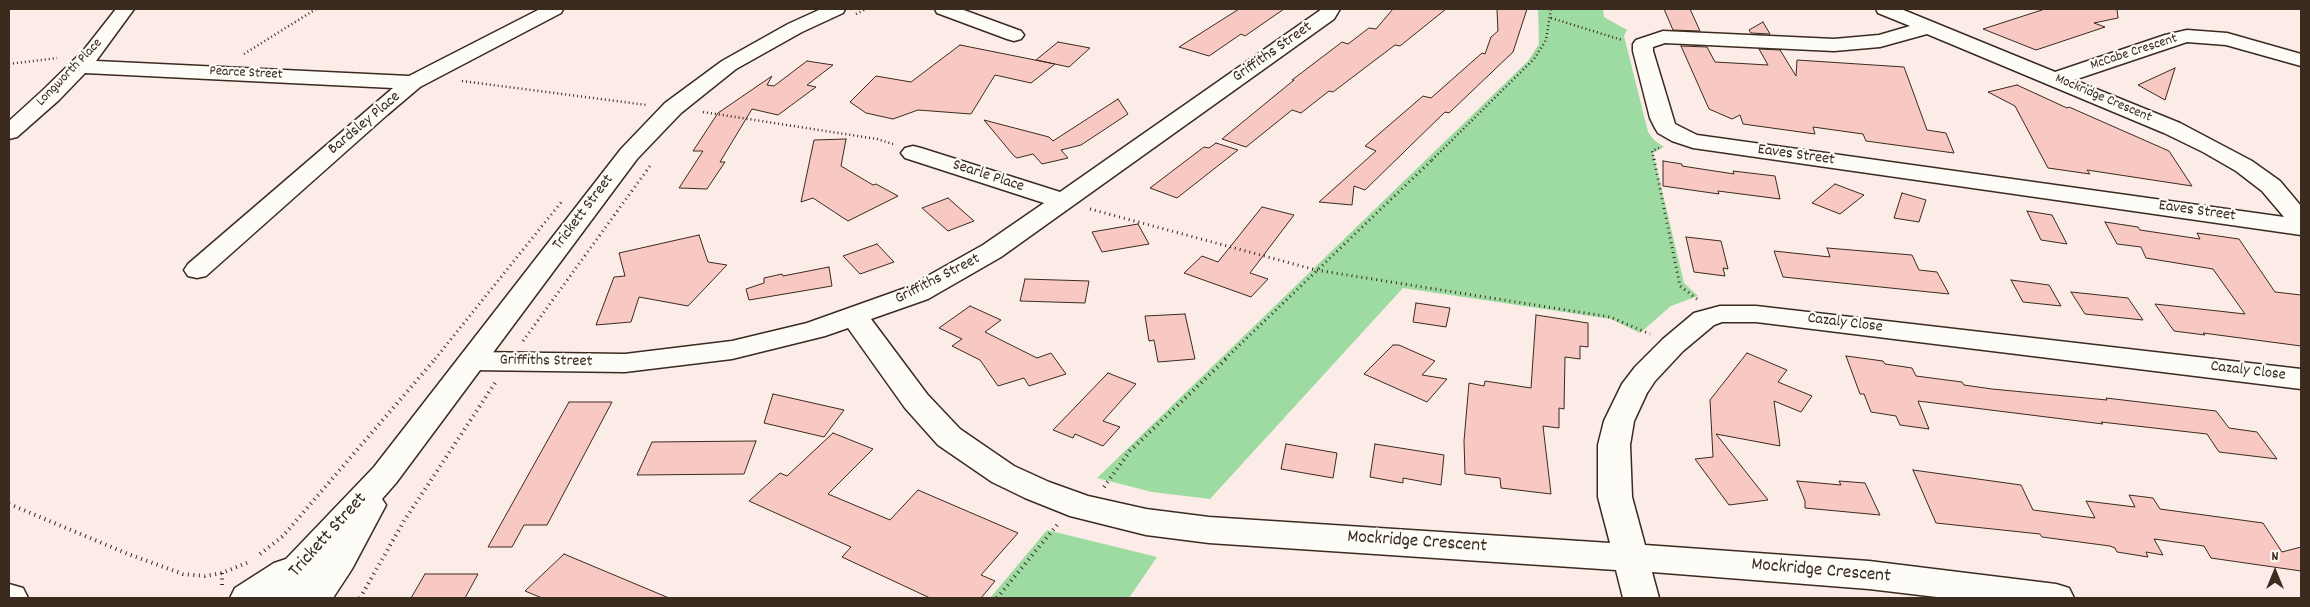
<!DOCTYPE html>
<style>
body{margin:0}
#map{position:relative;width:2310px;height:607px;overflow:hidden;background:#fcece7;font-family:Dekko,sans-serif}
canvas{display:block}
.frame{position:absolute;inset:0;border:10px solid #3b2a1e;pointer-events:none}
.north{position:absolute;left:2250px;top:547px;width:50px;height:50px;-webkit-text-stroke:4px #fdfcf7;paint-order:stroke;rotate:0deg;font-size:14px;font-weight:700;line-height:20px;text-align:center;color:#3b2a1e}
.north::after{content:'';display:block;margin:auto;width:18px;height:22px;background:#3b2a1e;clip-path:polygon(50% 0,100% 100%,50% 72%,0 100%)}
</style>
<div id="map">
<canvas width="2310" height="607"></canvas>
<div class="frame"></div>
<div class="north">N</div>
</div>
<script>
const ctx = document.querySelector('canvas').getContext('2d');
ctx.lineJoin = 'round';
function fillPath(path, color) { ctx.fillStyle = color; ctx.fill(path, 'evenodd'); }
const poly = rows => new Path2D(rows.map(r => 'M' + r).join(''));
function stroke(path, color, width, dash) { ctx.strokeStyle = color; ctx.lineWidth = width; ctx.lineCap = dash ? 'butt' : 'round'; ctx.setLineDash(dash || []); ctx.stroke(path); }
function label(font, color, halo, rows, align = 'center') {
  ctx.font = font + ' Dekko,sans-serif'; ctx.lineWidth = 4.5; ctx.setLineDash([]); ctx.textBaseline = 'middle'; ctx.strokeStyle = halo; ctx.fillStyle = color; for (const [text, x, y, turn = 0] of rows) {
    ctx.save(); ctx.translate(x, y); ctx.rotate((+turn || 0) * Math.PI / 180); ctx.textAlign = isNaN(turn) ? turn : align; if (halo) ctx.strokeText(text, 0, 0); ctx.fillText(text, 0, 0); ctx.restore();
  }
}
const green = poly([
 [1538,9,1603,9,1604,17,1627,30,1624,36,1648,132,1654,140,1664,147,1653,153,1684,283,1698,296,1671,306,1640,333,1611,319,1403,288,1210,499,1152,492,1097,478,1528,61,1539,44],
 [1047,530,1157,557,1129,598,990,598]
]);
const building = poly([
 [1239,9,1284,9,1245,36,1241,34,1209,56,1179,47,1239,9],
 [1393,9,1446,9,1400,46,1395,45,1333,92,1329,91,1301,113,1292,110,1246,147,1222,139,1294,80,1292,80,1342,42,1348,44,1369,28,1376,29,1393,9],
 [1497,9,1527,9,1513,52,1449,113,1445,112,1365,190,1354,186,1352,205,1319,202,1376,151,1365,146,1423,96,1431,98,1482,53,1485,54,1491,37,1498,31,1497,9],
 [1664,9,1690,9,1700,31,1673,30,1664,9],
 [2045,9,2117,9,2118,18,2094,23,2105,27,2036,50,1983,29,2045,9],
 [1763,22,1770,34,1751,33,1749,30,1763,22],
 [1058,42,1090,48,1069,67,1036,60,1058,42],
 [960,45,1055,64,1031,83,995,75,971,114,918,110,893,119,866,113,850,102,876,76,911,82,960,45],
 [1681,46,1707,47,1715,62,1768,65,1759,49,1780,50,1796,76,1797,60,1904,67,1927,130,1946,133,1954,153,1866,141,1863,134,1813,127,1815,134,1743,124,1740,115,1732,119,1709,109,1681,46],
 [807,61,833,65,807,85,816,87,778,115,752,109,720,162,725,162,707,189,679,188,703,151,693,151,718,113,772,76,767,85,774,86,807,61],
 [2175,68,2165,100,2138,85,2175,68],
 [2017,85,2067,108,2069,107,2169,151,2192,186,2087,170,2090,174,2048,168,2015,106,1988,92,2017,85],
 [1118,99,1128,114,1081,145,1061,150,1068,158,1042,164,1033,154,1017,158,1014,156,984,120,1049,137,1053,141,1118,99],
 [846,139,841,166,873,185,876,184,898,196,848,221,813,198,801,202,814,140,846,139],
 [1216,143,1238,150,1177,198,1150,188,1204,147,1209,148,1216,143],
 [1663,161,1682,164,1682,166,1734,174,1733,171,1775,176,1780,199,1718,191,1719,194,1663,186,1663,161],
 [1835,184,1864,195,1840,214,1812,203,1835,184],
 [1902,193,1926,200,1919,222,1894,218,1902,193],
 [948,198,974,221,948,231,922,208,948,198],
 [1262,207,1294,215,1250,273,1268,279,1251,297,1184,273,1202,256,1218,262,1262,207],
 [2027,211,2052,215,2067,244,2041,240,2027,211],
 [2105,222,2138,227,2140,230,2200,239,2197,233,2239,239,2275,292,2301,295,2301,346,2203,333,2205,335,2174,331,2155,304,2245,314,2213,269,2146,258,2141,247,2117,244,2105,222],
 [1138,224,1149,244,1102,252,1092,232,1138,224],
 [699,235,708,262,727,265,688,306,639,297,631,322,596,325,614,277,625,276,619,253,699,235],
 [1686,237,1721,241,1728,269,1723,268,1725,276,1694,272,1686,237],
 [877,244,894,262,860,274,843,256,877,244],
 [1827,248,1912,255,1919,270,1937,272,1949,294,1783,277,1774,251,1830,257,1827,248],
 [829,267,832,286,749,300,746,289,764,283,764,278,782,274,783,276,829,267],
 [1025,279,1089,281,1085,303,1020,301,1025,279],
 [2011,280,2049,285,2061,306,2023,302,2011,280],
 [2071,292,2128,298,2143,320,2085,314,2071,292],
 [1416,303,1450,308,1446,327,1413,322,1416,303],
 [970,306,1001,320,985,332,1037,358,1051,353,1066,374,1029,386,1024,378,998,386,980,360,952,346,962,339,939,328,970,306],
 [1185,314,1195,359,1158,362,1154,340,1149,341,1145,316,1185,314],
 [1536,315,1588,323,1588,347,1580,346,1580,359,1565,357,1564,409,1559,408,1559,428,1543,426,1551,494,1501,488,1500,478,1465,474,1464,441,1469,383,1484,386,1485,381,1531,388,1536,315],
 [1393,345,1399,345,1435,361,1422,375,1447,379,1427,402,1364,374,1393,345],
 [1747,353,1787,370,1778,382,1812,396,1801,412,1774,401,1780,446,1716,434,1768,500,1729,505,1695,459,1713,457,1710,400,1747,353],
 [1846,356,1883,361,1885,364,1912,368,1916,376,1962,382,1964,385,1992,389,2107,400,2106,398,2216,411,2229,428,2257,432,2277,459,2219,452,2207,434,2101,422,2103,424,1918,401,1929,429,1900,425,1896,416,1871,412,1864,394,1860,394,1846,356],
 [1108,373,1136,384,1103,421,1120,427,1103,446,1075,434,1073,438,1053,430,1108,373],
 [773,394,844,410,824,437,764,423,773,394],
 [569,402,612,402,547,525,524,525,512,547,488,547,569,402],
 [833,433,873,449,828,494,890,520,918,490,1018,533,981,575,995,581,981,598,930,598,842,557,851,547,749,501,780,473,787,476,833,433],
 [756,441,744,474,637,475,652,442,756,441],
 [1286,444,1337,453,1333,478,1281,469,1286,444],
 [1375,444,1444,455,1441,485,1403,478,1403,483,1370,477,1375,444],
 [1913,470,2021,485,2033,510,2095,518,2086,501,2135,507,2129,495,2153,498,2160,509,2263,523,2282,552,2301,547,2301,571,2211,558,2204,546,2154,539,2163,555,2146,552,2148,557,2117,552,2115,548,2110,546,2042,537,2040,534,1936,523,1913,470],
 [1797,481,1841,485,1839,481,1865,483,1880,515,1805,508,1805,501,1797,481],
 [564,554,669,598,542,598,525,591,564,554],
 [425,574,478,574,465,598,411,598,425,574]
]);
const pathFar2 = poly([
 [856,14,866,9],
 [1551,18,1622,40],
 [244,54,316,9],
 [9,64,57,58],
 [462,81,647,105],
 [703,112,877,139,893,144],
 [1432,160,1534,59,1546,40,1551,9],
 [1654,160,1652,151,1659,148]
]);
const pathFar1 = poly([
 [1654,159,1680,286,1697,299],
 [1090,209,1316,270,1610,317,1650,334],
 [523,341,650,166],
 [435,359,563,200],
 [1225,359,1433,159]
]);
const path = poly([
 [1104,487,1130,451,1227,358],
 [9,504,128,554,183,574,205,576,222,573,249,562],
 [260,554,283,536,436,358],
 [222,573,222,585],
 [360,598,404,521,495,383],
 [997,598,1057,525]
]);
const street = poly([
 [116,9,134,9,96,61,409,76,540,9,563,9,561,13,420,87,387,115,206,276,197,278,188,276,184,270,188,264,393,88,85,73,59,100,17,137,9,139,9,121,43,90,83,51,116,9],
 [935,9,961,9,1021,31,1024,35,1021,39,1014,41,1007,39,937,13,935,9],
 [1322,9,1340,9,1334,19,1001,257,928,299,871,319,927,394,960,429,1014,466,1049,482,1088,496,1146,509,1209,517,1610,543,1598,497,1598,445,1604,421,1622,384,1635,367,1663,339,1694,313,1720,306,1756,306,2301,369,2301,389,1756,322,1722,322,1714,325,1683,351,1655,381,1647,393,1634,421,1630,445,1632,497,1645,545,1869,561,2056,584,2069,588,2074,598,1945,598,1869,589,1652,572,1659,598,1623,598,1616,570,1209,543,1146,535,1070,516,1025,498,992,482,938,445,905,408,848,328,825,336,732,359,625,372,472,370,462,368,457,361,462,354,472,352,625,354,732,341,807,323,908,287,983,245,1044,203,905,158,901,153,905,148,913,146,921,148,1060,192,1322,9],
 [1876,9,1901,9,2055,72,2165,35,2187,30,2227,33,2301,54,2301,66,2226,45,2187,42,2074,80,2180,123,2252,161,2280,181,2301,206,2301,235,1693,148,1672,141,1658,133,1655,128,1650,118,1633,51,1633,44,1636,40,1663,31,1834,39,1879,35,1910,26,1878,13,1876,9],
 [1927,34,2164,133,2203,152,2236,171,2262,191,2284,217,1697,135,1675,124,1653,51,1653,47,1665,43,1834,51,1880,47,1927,34]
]);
const secondary = poly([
 [821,9,845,9,843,13,802,32,736,69,681,113,637,159,396,483,382,499,386,505,352,569,333,598,230,598,235,588,274,563,286,559,374,467,621,149,665,103,722,61,788,24,821,9],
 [9,584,23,588,28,598,9,598,9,584]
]);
const farStreetnames = [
 ["McCabe Crescent",2134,53,-18],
 ["Longworth Place",70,73,-46],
 ["Pearce Street",246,74,3],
 ["Mockridge Crescent",2103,99,23]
];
const streetNames = [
 ["Griffiths Street",1273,53,-35],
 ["Bardsley Place",365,124,-40],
 ["Eaves Street",1796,156,8],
 ["Searle Place",988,177,18],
 ["Eaves Street",2197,212,8],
 ["Trickett Street",584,213,-53],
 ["Griffiths Street",938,280,-27],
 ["Cazaly Close",1845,324,7],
 ["Griffiths Street",546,362,1],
 ["Cazaly Close",2248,372,7]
];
const nearStreetnames = [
 ["Trickett Street",329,536,-48],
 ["Mockridge Crescent",1417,543,4],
 ["Mockridge Crescent",1821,572,5]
];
fillPath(green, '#9edba2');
fillPath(building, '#f8c8c3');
stroke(building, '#3b2a1e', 1);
stroke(street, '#3b2a1e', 3);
stroke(secondary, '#3b2a1e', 3);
stroke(pathFar2, '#3b2a1e', 2.5, [1, 3]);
stroke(pathFar1, '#3b2a1e', 3, [1, 4]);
stroke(path, '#3b2a1e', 4, [1, 4.5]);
fillPath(street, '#fdfcf7');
fillPath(secondary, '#fdfcf7');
label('14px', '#3b2a1e', '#fdfcf7', farStreetnames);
label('16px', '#3b2a1e', '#fdfcf7', streetNames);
label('19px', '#3b2a1e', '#fdfcf7', nearStreetnames);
</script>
